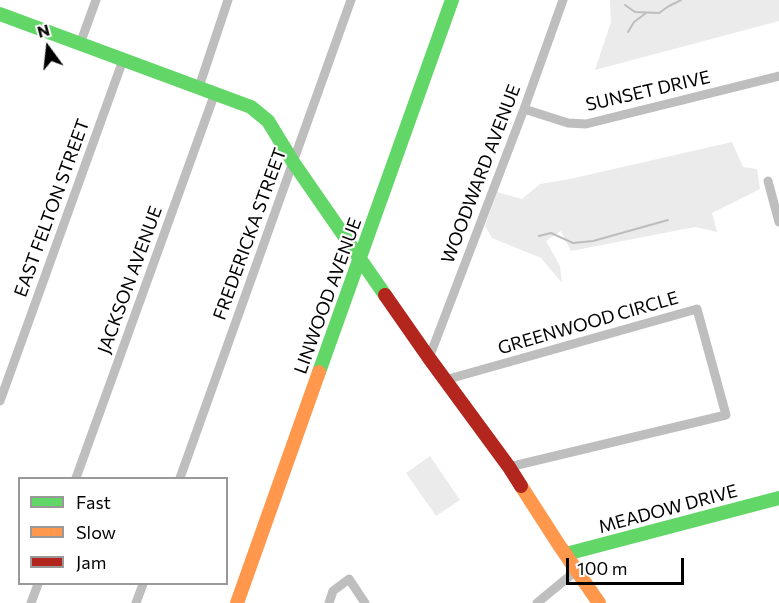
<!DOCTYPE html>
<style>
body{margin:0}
#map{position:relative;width:779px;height:603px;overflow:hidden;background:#fff;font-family:Commissioner,sans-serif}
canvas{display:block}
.legend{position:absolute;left:18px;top:477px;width:210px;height:108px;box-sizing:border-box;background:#fff;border:2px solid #999;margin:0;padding:8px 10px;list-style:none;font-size:18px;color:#000}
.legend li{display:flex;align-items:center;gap:12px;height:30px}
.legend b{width:30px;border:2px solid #999}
.north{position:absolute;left:18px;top:18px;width:60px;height:60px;-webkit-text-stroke:4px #fff;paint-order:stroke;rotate:345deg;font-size:16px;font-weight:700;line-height:24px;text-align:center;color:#000}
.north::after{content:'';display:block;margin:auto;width:21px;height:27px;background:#000;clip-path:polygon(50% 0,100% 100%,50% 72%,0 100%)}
.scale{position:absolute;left:566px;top:558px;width:118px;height:27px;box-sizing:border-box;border:3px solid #000;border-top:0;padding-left:8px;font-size:18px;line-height:21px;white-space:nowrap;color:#000;-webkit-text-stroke:4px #fff;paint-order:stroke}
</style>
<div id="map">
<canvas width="779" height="603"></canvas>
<ul class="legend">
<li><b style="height:8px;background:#63d668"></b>Fast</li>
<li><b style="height:8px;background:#ff974d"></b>Slow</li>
<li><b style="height:8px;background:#b3261e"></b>Jam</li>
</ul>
<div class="north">N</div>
<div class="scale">100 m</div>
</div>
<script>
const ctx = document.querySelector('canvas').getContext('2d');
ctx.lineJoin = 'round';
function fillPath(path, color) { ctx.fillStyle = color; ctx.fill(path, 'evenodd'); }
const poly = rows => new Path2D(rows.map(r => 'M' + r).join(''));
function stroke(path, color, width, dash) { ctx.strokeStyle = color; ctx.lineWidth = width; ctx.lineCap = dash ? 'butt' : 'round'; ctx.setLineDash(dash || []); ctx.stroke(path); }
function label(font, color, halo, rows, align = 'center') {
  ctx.font = font + ' Commissioner,sans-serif'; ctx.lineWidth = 4.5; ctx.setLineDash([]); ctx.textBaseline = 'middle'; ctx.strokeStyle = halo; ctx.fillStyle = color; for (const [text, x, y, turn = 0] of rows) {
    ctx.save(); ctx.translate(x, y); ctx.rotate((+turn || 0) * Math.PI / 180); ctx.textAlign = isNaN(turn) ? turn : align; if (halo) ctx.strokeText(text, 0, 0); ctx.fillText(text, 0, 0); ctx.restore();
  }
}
const green = poly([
 [610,0,779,0,779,21,595,70,611,22],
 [732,142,743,167,757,169,760,189,712,213,717,232,695,227,571,251,561,231,546,241,560,266,562,283,541,258,492,238,485,226,497,192,522,199,540,184,570,179],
 [430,456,460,500,436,516,406,473]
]);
const stream = poly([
 [625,5,635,12,659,13,669,6,681,0],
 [628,32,634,22,646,13],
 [539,236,551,233,573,243,593,241,668,220]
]);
const street = poly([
 [80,44,96,0],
 [199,87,228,0],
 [524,109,568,123,586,124,779,76],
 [768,181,779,222],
 [429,358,524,109,563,0],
 [445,380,697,309,726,415,509,467],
 [0,401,123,60],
 [76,478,215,93],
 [180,478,351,0],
 [31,603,38,584],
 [136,603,143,584],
 [329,603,333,591,349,579,365,603],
 [537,603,577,570]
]);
const fast = poly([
 [0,14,251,107,268,121,293,162,385,295],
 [319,372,452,0],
 [566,554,779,498]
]);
const slow = poly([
 [521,486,559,545,599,603],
 [237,603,319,372]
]);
const jam = poly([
 [385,295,429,358,509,467,521,486]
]);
const streetNames = [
 ["SUNSET DRIVE",648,91,-13],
 ["WOODWARD AVENUE",481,174,-69],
 ["EAST FELTON STREET",52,208,-70],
 ["FREDERICKA STREET",250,234,-70],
 ["JACKSON AVENUE",130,280,-70],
 ["LINWOOD AVENUE",328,296,-70],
 ["GREENWOOD CIRCLE",588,323,-16],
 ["MEADOW DRIVE",668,509,-15]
];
fillPath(green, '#ebebeb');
stroke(stream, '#bdbdbd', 2);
stroke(street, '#bebebe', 9);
stroke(fast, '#63d668', 14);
stroke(slow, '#ff974d', 14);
stroke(jam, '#b3261e', 14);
label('18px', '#000', '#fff', streetNames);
</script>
